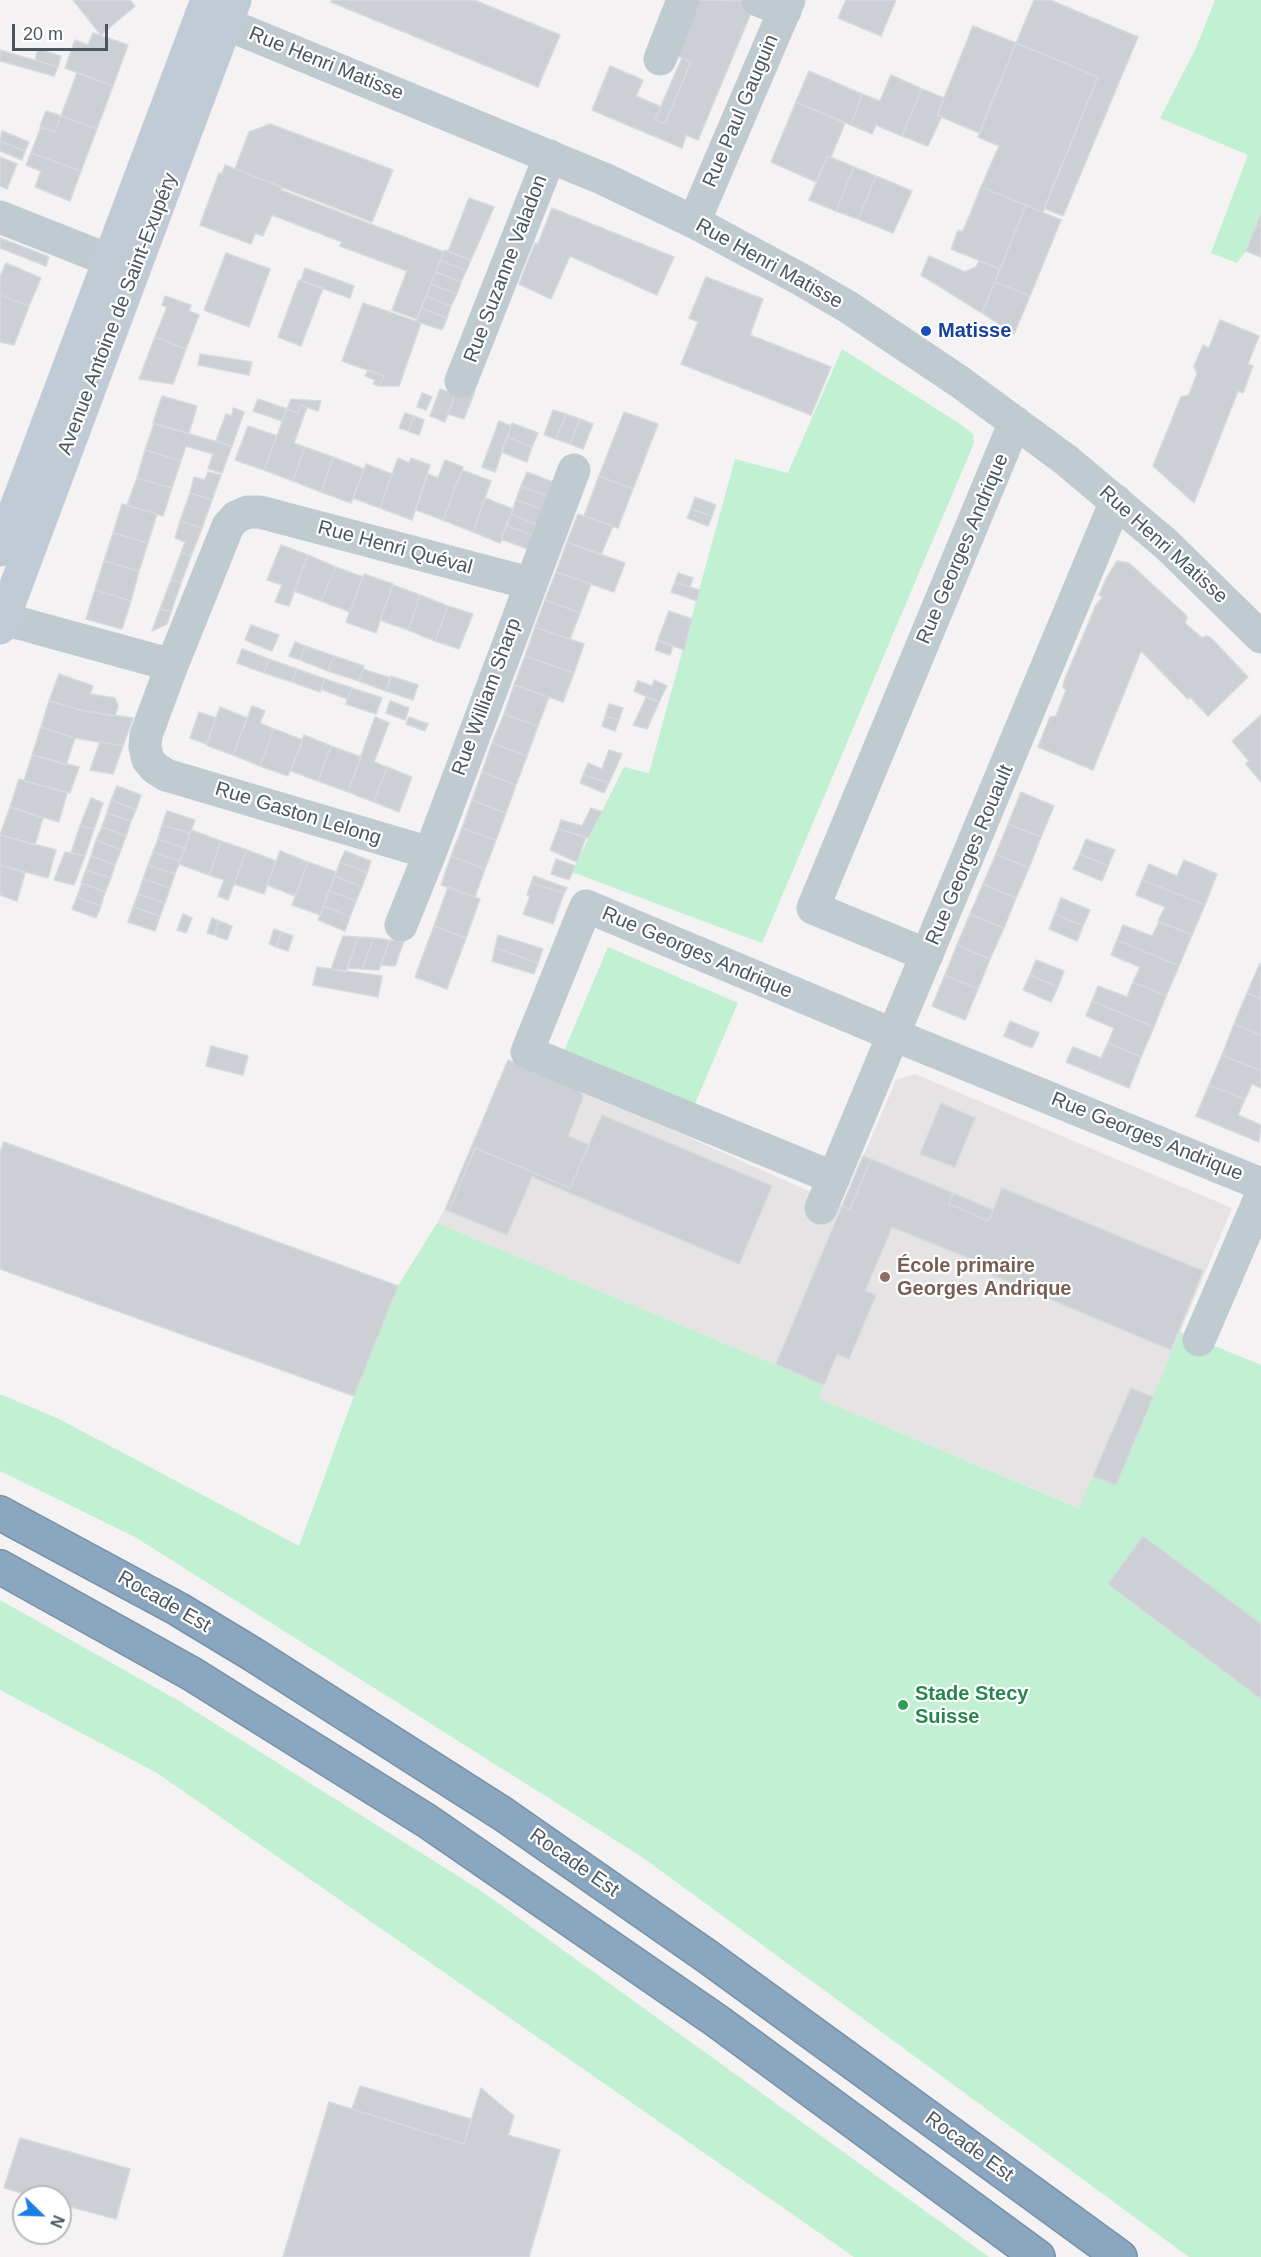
<!DOCTYPE html>
<meta charset="utf-8">
<style>
body{margin:0}
#map{position:relative;width:1261px;height:2257px;overflow:hidden;background:#f4f2f2;font-family:Arial,sans-serif}
canvas{display:block}
.north{position:absolute;left:12px;top:2185px;width:60px;height:60px;box-sizing:border-box;background:#fff;border:2px solid #b7bbbf;border-radius:50%;rotate:113deg;font-size:16px;font-weight:700;line-height:24px;text-align:center;color:#4a5660}
.north::after{content:'';display:block;margin:auto;width:21px;height:27px;background:#1c7de4;clip-path:polygon(50% 0,100% 100%,50% 72%,0 100%)}
.scale{position:absolute;left:12px;top:24px;width:96px;height:27px;box-sizing:border-box;border:3px solid #4a5660;border-top:0;padding-left:8px;font-size:18px;line-height:21px;white-space:nowrap;color:#4a5660;-webkit-text-stroke:4px #fff;paint-order:stroke}
</style>
<div id="map">
<canvas width="1261" height="2257"></canvas>
<div class="north">N</div>
<div class="scale">20 m</div>
</div>
<script>
const ctx = document.querySelector('canvas').getContext('2d');
ctx.lineJoin = 'round';
function fillPath(path, color) { ctx.fillStyle = color; ctx.fill(path, 'evenodd'); }
const poly = rows => new Path2D(rows.map(r => 'M' + r).join(''));
function stroke(path, color, width, dash) { ctx.strokeStyle = color; ctx.lineWidth = width; ctx.lineCap = dash ? 'butt' : 'round'; ctx.setLineDash(dash || []); ctx.stroke(path); }
function label(font, color, halo, rows, align = 'center') {
  ctx.font = font + ' Arial,sans-serif'; ctx.lineWidth = 4.5; ctx.setLineDash([]); ctx.textBaseline = 'middle'; ctx.strokeStyle = halo; ctx.fillStyle = color; for (const [text, x, y, turn = 0] of rows) {
    ctx.save(); ctx.translate(x, y); ctx.rotate((+turn || 0) * Math.PI / 180); ctx.textAlign = isNaN(turn) ? turn : align; if (halo) ctx.strokeText(text, 0, 0); ctx.fillText(text, 0, 0); ctx.restore();
  }
}
const education = poly([
 [508,1060,579,1088,842,1206,896,1080,915,1074,1232,1208,1116,1485,1080,1508,820,1399,824,1385,437,1223,445,1209]
]);
const green = poly([
 [1215,0,1261,0,1261,214,1246,251,1237,263,1211,253,1248,155,1160,118,1196,48],
 [842,349,960,424,973,434,974,443,762,943,572,872,624,767,649,773,735,459,788,473],
 [608,947,738,1003,694,1106,564,1051],
 [437,1223,824,1385,820,1399,1079,1508,1093,1476,1116,1484,1180,1332,1261,1365,1261,2257,1189,2257,642,1857,135,1537,0,1471,0,1394,59,1419,299,1546,354,1396,398,1286],
 [0,1600,179,1701,477,1888,989,2257,854,2257,157,1773,0,1690]
]);
const building = poly([
 [73,0,130,0,135,6,101,35,73,0],
 [332,0,474,0,560,35,538,87,331,2,332,0],
 [698,0,756,1,698,140,686,135,682,148,592,110,610,66,643,80,636,96,661,107,655,120,665,124,691,62,675,55,698,0],
 [846,0,896,0,881,36,838,18,846,0],
 [1034,0,1050,0,1138,37,1063,216,1044,208,1098,77,1016,43,1034,0],
 [973,26,1016,43,979,133,937,115,973,26],
 [93,33,128,45,113,86,65,68,75,40,88,45,93,33],
 [1016,43,1098,77,1043,212,981,187,999,146,978,137,1016,43],
 [38,49,61,56,58,67,35,60,38,49],
 [0,50,58,67,54,76,0,61,0,50],
 [682,58,691,62,665,124,655,120,682,58],
 [809,71,862,94,851,125,796,102,809,71],
 [77,73,113,86,97,129,61,116,77,73],
 [891,75,922,89,902,136,876,125,872,134,851,125,862,94,880,101,891,75],
 [922,89,944,98,937,115,942,116,928,146,902,136,922,89],
 [796,102,845,123,831,157,828,156,816,182,771,162,796,102],
 [46,111,61,116,55,132,40,126,46,111],
 [61,116,97,129,81,171,31,153,41,127,55,132,61,116],
 [270,124,393,170,372,222,235,169,249,132,270,124],
 [2,131,29,142,25,151,0,141,2,131],
 [0,141,25,151,22,160,0,151,0,141],
 [31,153,81,171,70,201,35,187,41,171,26,165,31,153],
 [828,156,854,167,836,211,809,200,828,156],
 [0,157,17,164,7,189,0,186,0,157],
 [225,165,282,187,281,190,444,252,417,319,392,310,407,271,340,246,342,242,272,215,263,236,255,233,251,244,200,225,219,173,222,174,225,165],
 [854,167,876,176,858,219,836,211,854,167],
 [876,176,912,191,893,233,858,219,876,176],
 [981,187,1026,205,1000,269,951,249,958,230,962,232,966,224,981,187],
 [469,198,494,207,471,260,448,252,469,198],
 [1026,205,1061,220,1030,296,995,282,1026,205],
 [552,208,674,257,657,295,570,256,551,299,519,284,535,243,538,244,552,208],
 [1261,214,1261,257,1246,251,1261,214],
 [0,238,49,257,46,266,0,248,0,238],
 [445,250,471,260,466,271,440,260,445,250],
 [226,253,270,269,249,327,204,310,226,253],
 [929,256,965,272,976,267,979,261,1000,269,982,313,921,275,929,256],
 [440,260,466,271,461,282,436,272,440,260],
 [6,263,41,278,29,306,0,295,0,277,6,263],
 [305,268,354,286,350,298,301,281,305,268],
 [436,272,461,282,457,294,431,284,436,272],
 [706,277,763,299,750,335,831,367,811,415,681,364,698,322,689,318,706,277],
 [299,280,323,288,301,346,278,337,299,280],
 [995,282,1030,296,1014,334,982,313,995,282],
 [431,284,457,294,451,306,426,296,431,284],
 [0,295,29,306,14,345,0,342,0,295],
 [165,296,191,305,189,311,199,315,186,349,155,337,167,307,162,305,165,296],
 [426,296,451,306,447,318,421,308,426,296],
 [363,303,421,323,399,386,379,386,384,376,342,361,363,303],
 [421,308,447,318,442,330,416,321,421,308],
 [1220,320,1259,336,1248,364,1253,366,1243,393,1238,391,1194,503,1153,466,1181,397,1189,395,1197,374,1194,366,1203,345,1209,348,1220,320],
 [155,337,186,349,173,384,139,379,155,337],
 [200,354,252,362,249,375,198,365,200,354],
 [368,370,384,376,379,386,373,384,375,380,365,376,368,370],
 [458,385,475,391,464,419,448,414,458,385],
 [440,389,455,394,445,422,430,416,440,389],
 [422,393,432,397,426,410,417,407,422,393],
 [162,396,197,406,189,433,153,423,162,396],
 [258,399,287,409,282,421,253,411,258,399],
 [291,399,321,401,318,411,301,405,298,413,287,409,291,399],
 [301,405,307,407,294,443,305,447,293,481,264,470,287,409,298,413,301,405],
 [233,408,244,412,232,446,216,441,226,414,232,416,233,408],
 [553,410,566,414,556,439,544,435,553,410],
 [624,412,658,424,633,489,599,476,624,412],
 [405,413,414,416,408,431,399,428,405,413],
 [566,414,580,419,570,444,556,439,566,414],
 [414,416,424,420,419,435,408,431,414,416],
 [580,419,593,424,583,449,570,444,580,419],
 [499,421,511,426,495,472,482,467,499,421],
 [512,423,538,433,532,447,507,437,512,423],
 [154,424,232,446,222,473,208,469,213,454,186,446,181,461,145,450,154,424],
 [248,426,277,436,264,470,235,460,248,426],
 [507,437,532,447,527,462,501,452,507,437],
 [305,447,333,457,321,492,293,481,305,447],
 [145,450,181,461,172,488,137,478,145,450],
 [333,457,364,469,351,503,321,492,333,457],
 [398,458,409,463,411,458,430,465,412,520,380,508,398,458],
 [445,460,463,467,443,520,416,510,428,474,438,478,445,460],
 [366,464,392,474,380,508,353,498,366,464],
 [462,470,491,481,473,532,443,520,462,470],
 [208,472,221,475,212,500,190,493,194,477,205,480,208,472],
 [527,472,555,483,549,497,521,486,527,472],
 [599,476,633,489,618,528,584,516,599,476],
 [137,478,172,488,163,516,127,505,137,478],
 [521,486,549,497,544,510,516,500,521,486],
 [190,493,212,500,202,528,180,521,190,493],
 [695,497,716,505,712,516,691,509,695,497],
 [485,498,513,509,500,543,473,532,485,498],
 [516,500,544,510,538,525,511,514,516,500],
 [122,504,157,514,148,543,113,533,122,504],
 [691,509,712,516,708,526,687,518,691,509],
 [511,514,538,525,534,536,506,525,511,514],
 [578,514,613,526,601,555,567,542,578,514],
 [180,521,202,528,191,556,181,553,185,542,175,538,180,521],
 [506,525,534,536,528,549,501,539,506,525],
 [113,533,148,543,139,571,104,561,113,533],
 [567,542,625,563,614,592,556,572,567,542],
 [281,545,308,555,289,606,275,602,282,585,267,580,281,545],
 [181,553,191,556,181,583,171,580,181,553],
 [308,555,336,567,321,601,294,591,308,555],
 [104,561,139,571,131,601,95,590,104,561],
 [1117,561,1129,563,1186,615,1187,618,1185,623,1202,638,1207,636,1212,639,1248,677,1208,716,1190,697,1188,699,1141,651,1093,770,1038,747,1050,717,1056,716,1066,690,1063,687,1064,681,1096,605,1103,597,1099,595,1106,579,1117,561],
 [336,567,363,577,350,612,321,601,336,567],
 [556,572,591,584,580,613,545,600,556,572],
 [678,573,693,578,690,587,675,582,678,573],
 [364,574,393,584,376,633,346,622,364,574],
 [171,580,181,583,171,612,160,609,171,580],
 [675,582,699,590,697,601,671,592,675,582],
 [393,585,420,595,408,630,380,620,393,585],
 [95,590,131,601,122,629,86,619,95,590],
 [420,595,448,606,435,641,408,630,420,595],
 [545,600,580,613,570,639,535,627,545,600],
 [448,606,473,614,459,649,435,641,448,606],
 [160,609,171,612,167,624,152,631,160,609],
 [669,611,692,619,684,650,658,640,669,611],
 [251,625,279,635,272,651,245,640,251,625],
 [535,627,584,644,574,673,525,656,535,627],
 [658,641,673,646,670,655,655,650,658,641],
 [295,642,305,646,300,660,289,656,295,642],
 [305,646,334,656,328,671,300,660,305,646],
 [242,649,269,659,264,673,237,663,242,649],
 [334,656,364,666,359,681,328,671,334,656],
 [525,656,574,673,563,702,514,685,525,656],
 [269,659,297,669,292,682,264,673,269,659],
 [297,669,325,679,320,692,292,682,297,669],
 [363,669,391,678,386,691,359,681,363,669],
 [59,674,93,686,90,694,115,698,118,706,115,716,84,711,49,701,59,674],
 [391,676,418,685,413,700,386,691,391,676],
 [325,679,352,688,347,699,321,689,325,679],
 [654,680,667,686,659,702,634,691,638,681,652,686,654,680],
 [514,685,549,697,538,726,504,714,514,685],
 [352,688,382,698,376,714,346,704,352,688],
 [646,698,659,702,647,729,633,725,646,698],
 [49,701,84,711,133,718,123,746,75,738,41,727,49,701],
 [390,701,409,708,405,720,386,713,390,701],
 [609,704,623,708,619,720,605,716,609,704],
 [252,706,265,711,260,723,274,729,260,766,233,755,252,706],
 [220,707,247,718,233,755,206,745,220,707],
 [199,712,216,718,207,744,190,738,199,712],
 [504,714,538,726,527,756,492,743,504,714],
 [1261,715,1261,782,1246,764,1249,761,1232,741,1261,715],
 [605,716,619,720,615,731,602,726,605,716],
 [375,717,389,723,374,762,387,767,374,802,348,792,375,717],
 [409,717,428,724,425,731,406,724,409,717],
 [41,727,75,738,66,765,32,755,41,727],
 [274,729,303,740,288,776,260,766,274,729],
 [304,735,331,746,318,781,291,771,304,735],
 [100,742,123,746,113,774,90,770,100,742],
 [492,743,527,756,516,785,482,772,492,743],
 [331,746,361,757,348,792,318,781,331,746],
 [609,750,622,754,609,783,583,775,588,763,602,769,609,750],
 [32,755,79,767,70,793,24,781,32,755],
 [387,767,412,777,399,812,374,802,387,767],
 [482,772,516,785,506,813,472,800,482,772],
 [583,775,609,783,604,793,580,783,583,775],
 [19,779,67,793,59,822,10,807,19,779],
 [117,786,141,795,136,810,111,800,117,786],
 [1021,792,1054,806,1041,837,1008,824,1021,792],
 [91,798,103,803,94,829,80,826,91,798],
 [111,800,136,810,131,821,107,813,111,800],
 [472,800,506,813,496,840,462,828,472,800],
 [10,807,43,818,35,845,0,835,10,807],
 [591,808,602,812,588,838,558,829,561,820,582,826,591,808],
 [167,811,195,820,190,833,162,825,167,811],
 [107,813,131,821,126,836,102,827,107,813],
 [1008,824,1041,837,1029,868,996,854,1008,824],
 [162,825,190,833,185,848,158,839,162,825],
 [80,826,94,829,85,856,71,853,80,826],
 [102,827,126,836,121,850,96,840,102,827],
 [462,828,496,840,485,869,451,856,462,828],
 [558,829,586,837,577,862,550,850,558,829],
 [191,830,221,841,209,875,179,864,191,830],
 [0,835,56,850,48,878,0,865,0,835],
 [158,839,185,848,180,861,153,852,158,839],
 [1086,839,1115,850,1108,866,1080,854,1086,839],
 [96,840,121,850,115,865,91,856,96,840],
 [221,841,247,850,228,900,218,896,224,880,209,875,221,841],
 [247,850,276,861,264,894,234,884,247,850],
 [280,851,308,862,295,896,267,885,280,851],
 [345,851,371,861,367,873,340,862,345,851],
 [65,852,85,856,74,885,54,880,65,852],
 [153,852,180,861,175,874,148,865,153,852],
 [996,854,1029,868,1016,898,983,884,996,854],
 [1080,854,1108,866,1102,881,1073,869,1080,854],
 [91,856,115,865,111,878,86,870,91,856],
 [451,856,485,869,475,897,441,885,451,856],
 [556,859,575,866,569,880,551,874,556,859],
 [1184,860,1217,874,1205,905,1142,880,1149,864,1177,876,1184,860],
 [308,862,336,872,320,915,292,905,308,862],
 [340,862,367,873,362,887,335,876,340,862],
 [0,865,25,873,17,901,0,895,0,865],
 [148,865,175,874,170,888,143,879,148,865],
 [86,870,111,878,105,892,81,883,86,870],
 [335,876,362,887,356,901,329,891,335,876],
 [534,876,567,888,564,893,531,883,534,876],
 [143,879,170,888,165,903,138,894,143,879],
 [1142,880,1205,905,1192,935,1158,921,1165,907,1136,895,1142,880],
 [82,883,105,892,101,906,77,897,82,883],
 [531,883,564,893,553,924,523,914,530,896,527,895,531,883],
 [983,884,1016,898,1004,928,970,914,983,884],
 [448,887,480,899,466,938,434,926,448,887],
 [329,891,356,901,350,917,324,906,329,891],
 [138,894,165,903,160,916,133,907,138,894],
 [77,897,101,906,96,918,72,909,77,897],
 [1061,898,1090,910,1083,926,1055,914,1061,898],
 [324,906,350,917,345,931,318,920,324,906],
 [133,907,160,916,155,931,128,922,133,907],
 [183,914,192,918,186,933,177,930,183,914],
 [970,914,1004,928,990,959,957,945,970,914],
 [1055,914,1083,926,1077,941,1049,929,1055,914],
 [212,918,219,921,214,935,207,933,212,918],
 [219,921,232,926,227,940,214,935,219,921],
 [1159,922,1192,935,1179,966,1117,940,1123,925,1152,936,1159,922],
 [434,926,466,938,447,989,415,977,434,926],
 [274,929,282,932,276,947,269,944,274,929],
 [282,932,293,936,288,951,276,947,282,932],
 [498,935,543,949,538,963,495,948,498,935],
 [343,936,358,937,346,972,331,969,343,936],
 [358,937,374,938,362,969,347,968,358,937],
 [374,938,390,940,379,970,362,969,374,938],
 [390,940,404,941,395,966,381,965,390,940],
 [1117,940,1179,966,1166,996,1133,982,1140,967,1111,955,1117,940],
 [957,945,990,959,978,989,945,975,957,945],
 [495,948,538,963,534,974,492,961,495,948],
 [1036,960,1064,971,1058,987,1030,975,1036,960],
 [1260,963,1261,964,1261,999,1247,993,1260,963],
 [317,967,382,976,378,997,313,985,317,967],
 [945,975,978,989,965,1020,932,1006,945,975],
 [1030,975,1058,987,1051,1002,1023,990,1030,975],
 [1133,982,1166,996,1154,1027,1092,1001,1098,986,1127,997,1133,982],
 [1247,993,1261,999,1261,1035,1234,1024,1247,993],
 [1092,1001,1154,1027,1141,1057,1108,1043,1114,1028,1086,1016,1092,1001],
 [1010,1021,1039,1033,1032,1048,1004,1036,1010,1021],
 [1234,1024,1261,1035,1261,1071,1222,1055,1234,1024],
 [1108,1043,1141,1057,1129,1088,1066,1062,1073,1047,1101,1058,1108,1043],
 [211,1046,248,1056,243,1075,206,1066,211,1046],
 [1222,1055,1261,1071,1261,1088,1252,1084,1245,1099,1209,1085,1222,1055],
 [508,1060,579,1088,583,1098,568,1136,589,1145,570,1188,475,1148,449,1211,445,1210,508,1060],
 [1209,1085,1245,1099,1238,1115,1261,1125,1259,1142,1196,1116,1209,1085],
 [941,1103,975,1118,955,1167,920,1154,941,1103],
 [602,1115,772,1186,739,1264,532,1177,507,1235,449,1211,475,1148,570,1188,602,1115],
 [4,1142,398,1286,354,1396,0,1269,0,1152,4,1142],
 [863,1156,871,1159,850,1209,842,1206,863,1156],
 [871,1159,953,1193,949,1204,989,1221,1002,1188,1203,1271,1171,1350,969,1265,971,1259,892,1227,865,1291,876,1295,849,1359,837,1354,824,1385,776,1364,842,1206,850,1209,871,1159],
 [953,1193,993,1210,989,1221,949,1204,953,1193],
 [1131,1388,1153,1397,1116,1485,1093,1476,1131,1388],
 [1143,1536,1261,1624,1261,1699,1108,1584,1143,1536],
 [360,2086,471,2119,464,2144,352,2109,360,2086],
 [481,2088,514,2116,508,2135,560,2150,529,2257,283,2257,329,2102,464,2144,481,2088],
 [20,2138,130,2169,116,2219,60,2204,60,2197,35,2197,4,2188,20,2138]
]);
const street = poly([
 [758,0,785,11],
 [202,14,604,179,694,222,800,279,848,307,960,382,1066,460,1166,544,1261,637],
 [660,59,683,0],
 [0,217,134,270],
 [694,222,789,0],
 [461,381,550,156],
 [0,618,172,665],
 [430,853,166,775,155,768,148,760,145,747,146,735,172,665,228,526,236,517,248,512,260,512,529,583],
 [401,925,430,853,574,470],
 [927,955,813,908,1015,422],
 [834,1178,527,1052,586,906,894,1035,1261,1184],
 [821,1208,1116,501],
 [1199,1340,1261,1196]
]);
const secondary = poly([
 [0,550,207,0],
 [0,628,235,0]
]);
const highway = poly([
 [0,1513,178,1609,254,1655,503,1814,708,1957,1120,2257],
 [0,1567,192,1674,427,1821,717,2021,1038,2257]
]);
const markers = [
 [926,331,6,"#1a4fb4"],
 [885,1277,6,"#8d6e63"],
 [903,1705,6,"#2e9e5b"]
];
const streetNames = [
 ["Rue Henri Matisse",326,64,22],
 ["Rue Paul Gauguin",741,111,-67],
 ["Rue Henri Matisse",769,264,29],
 ["Rue Suzanne Valadon",506,269,-69],
 ["Avenue Antoine de Saint-Exupéry",118,314,-69],
 ["Rue Henri Matisse",1163,545,42],
 ["Rue Henri Quéval",395,548,15],
 ["Rue Georges Andrique",963,549,-67],
 ["Rue William Sharp",487,697,-70],
 ["Rue Gaston Lelong",298,814,17],
 ["Rue Georges Rouault",970,855,-67],
 ["Rue Georges Andrique",697,953,23],
 ["Rue Georges Andrique",1147,1137,22],
 ["Rocade Est",164,1602,30],
 ["Rocade Est",574,1863,35],
 ["Rocade Est",969,2147,36]
];
const transitNames = [
 ["Matisse",938,331]
];
const educationNames = [
 ["École primaire",897,1266],
 ["Georges Andrique",897,1289]
];
const leisureNames = [
 ["Stade Stecy",915,1694],
 ["Suisse",915,1717]
];
fillPath(education, '#e5e3e4');
fillPath(green, '#c2f0d2');
fillPath(building, '#cccfd4');
stroke(building, '#d6d9dd', 1.5);
stroke(highway, '#7692ab', 36);
stroke(street, '#c0cad1', 33);
stroke(secondary, '#c0cbd5', 33);
stroke(highway, '#8ba7bf', 33);
for (const [x, y, r, color] of markers) { const dot = new Path2D(); dot.arc(x, y, r, 0, 2 * Math.PI); ctx.fillStyle = color; ctx.fill(dot); stroke(dot, '#fff', 2); }
label('20px', '#4a5660', '#fff', streetNames);
label('bold 20px', '#164399', '#fff', transitNames, 'left');
label('bold 20px', '#785e54', '#fff', educationNames, 'left');
label('bold 20px', '#27864d', '#fff', leisureNames, 'left');
</script>
